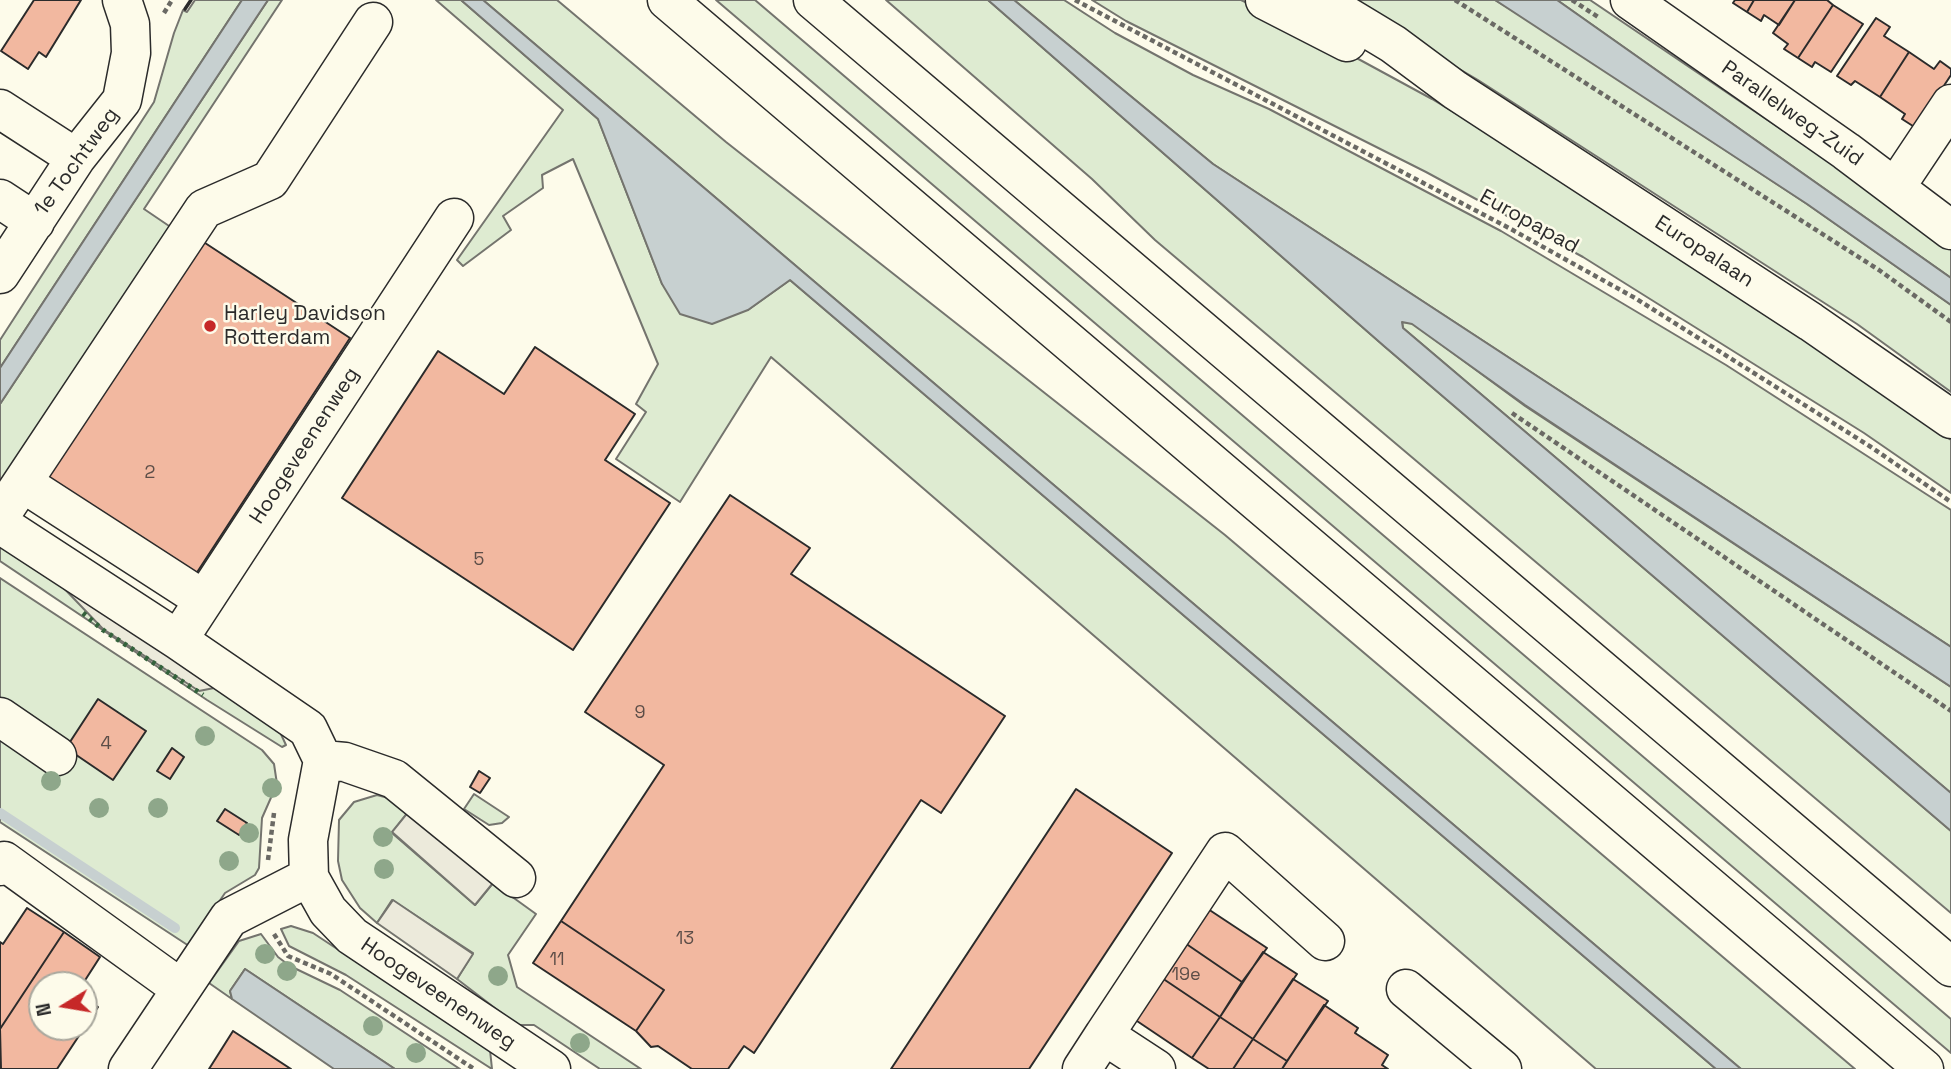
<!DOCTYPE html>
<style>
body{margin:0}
#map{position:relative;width:1951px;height:1069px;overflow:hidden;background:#fdfbea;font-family:"Space Grotesk",sans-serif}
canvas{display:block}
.north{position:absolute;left:28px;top:971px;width:70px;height:70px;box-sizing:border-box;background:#fdfbea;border:2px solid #a9a89e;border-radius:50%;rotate:259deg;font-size:19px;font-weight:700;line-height:28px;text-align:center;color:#2b2b2b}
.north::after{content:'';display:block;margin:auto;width:24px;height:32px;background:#c62828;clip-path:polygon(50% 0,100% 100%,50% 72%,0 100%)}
</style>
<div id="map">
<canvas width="1951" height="1069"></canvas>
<div class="north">N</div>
</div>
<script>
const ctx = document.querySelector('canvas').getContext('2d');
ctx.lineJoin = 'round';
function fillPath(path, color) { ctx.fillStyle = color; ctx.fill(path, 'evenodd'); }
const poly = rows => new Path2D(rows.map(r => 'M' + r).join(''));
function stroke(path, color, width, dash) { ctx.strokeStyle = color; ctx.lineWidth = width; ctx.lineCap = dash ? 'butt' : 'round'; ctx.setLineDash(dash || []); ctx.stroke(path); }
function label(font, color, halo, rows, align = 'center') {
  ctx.font = font + ' "Space Grotesk",sans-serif'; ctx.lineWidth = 5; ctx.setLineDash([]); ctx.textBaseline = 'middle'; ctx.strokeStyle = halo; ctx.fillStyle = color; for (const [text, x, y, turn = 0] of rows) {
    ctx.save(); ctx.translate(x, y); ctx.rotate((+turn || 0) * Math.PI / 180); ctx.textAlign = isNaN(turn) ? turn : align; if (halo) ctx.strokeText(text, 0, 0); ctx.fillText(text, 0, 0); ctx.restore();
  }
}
const green = poly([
 [195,0,242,0,0,368,0,340,154,102,174,33,183,10,187,12,195,0],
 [268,0,282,0,144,209,175,230,0,491,0,404,268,0],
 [436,0,461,0,598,119,662,284,748,310,790,280,1716,1069,1596,1069,771,357,680,502,616,459,646,412,636,404,658,364,573,159,542,175,543,188,503,216,511,230,463,266,457,260,563,110,436,0],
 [483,0,557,0,726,142,1225,535,1855,1069,1741,1069,483,0],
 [716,0,755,0,1951,1019,1951,1053,716,0],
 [886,0,988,0,1384,346,1951,831,1951,913,1155,240,1092,179,886,0],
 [1014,0,1064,0,1115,33,1193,75,1269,109,1501,231,1726,365,1940,503,1951,510,1951,647,1213,164,1014,0],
 [1092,0,1241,0,1305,30,1432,99,1655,234,1951,440,1951,493,1864,433,1583,257,1426,172,1126,21,1092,0],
 [1342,0,1495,0,1531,22,1807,204,1951,305,1951,392,1857,324,1478,80,1342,0],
 [1557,0,1590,0,1951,244,1951,278,1557,0],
 [1402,322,1412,323,1525,406,1951,687,1951,793,1403,328,1402,322],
 [4,547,219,687,279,730,286,745,282,747,207,700,0,561,0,548,4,547],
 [0,578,262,750,274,764,277,784,262,818,259,868,255,875,225,893,189,946,0,822,0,578],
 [474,794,509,817,502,823,489,825,464,809,474,794],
 [377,795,396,800,409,811,392,833,475,905,493,883,536,914,508,955,517,987,641,1069,600,1069,534,1025,517,1025,457,979,473,953,392,900,377,923,360,908,342,880,338,861,339,820,354,802,377,795],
 [291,926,313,933,490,1050,492,1069,346,975,289,946,281,929,291,926],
 [261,934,278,957,290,966,340,990,460,1069,395,1069,245,969,230,991,232,999,209,983,239,941,261,934]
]);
const parking = poly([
 [56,580,219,687,199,691,103,629,56,580],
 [409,811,493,883,475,905,392,832,409,811],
 [393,900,473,954,457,979,377,923,393,900]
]);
const water = poly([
 [242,0,268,0,0,404,0,368,242,0],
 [461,0,483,0,1741,1069,1716,1069,790,280,748,310,712,324,680,314,662,284,598,119,461,0],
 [988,0,1014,0,1213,164,1951,647,1951,687,1525,405,1412,324,1402,322,1403,328,1951,793,1951,831,1384,346,988,0],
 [1495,0,1557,0,1951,278,1951,305,1807,204,1495,0],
 [245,969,395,1069,334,1069,232,999,230,991,245,969]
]);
const stream = poly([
 [0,813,175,928]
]);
const building = poly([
 [34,0,81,0,46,57,39,52,28,69,1,51,34,0],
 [1735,0,1754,0,1747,12,1733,3,1735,0],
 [1754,0,1795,0,1779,25,1764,15,1761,21,1747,12,1754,0],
 [1795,0,1827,0,1833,5,1798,58,1784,49,1788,44,1773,33,1795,0],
 [1833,5,1863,24,1831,72,1815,62,1812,67,1798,58,1833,5],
 [1876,18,1890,27,1884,36,1909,52,1880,97,1855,81,1851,85,1837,76,1876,18],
 [1909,52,1934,69,1940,61,1951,69,1951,75,1916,128,1902,119,1905,114,1880,97,1909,52],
 [199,239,350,338,194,577,43,477,199,239],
 [535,347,635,414,605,460,670,503,573,650,342,498,438,351,504,394,535,347],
 [730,495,810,548,791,574,1005,716,941,813,921,800,754,1053,744,1046,728,1069,692,1069,658,1046,651,1047,636,1031,664,990,561,921,664,765,585,712,730,495],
 [98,699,146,731,113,780,66,748,98,699],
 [172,748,184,757,170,779,157,771,172,748],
 [479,771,490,778,480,793,470,787,479,771],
 [1076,789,1172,853,1029,1069,891,1069,1076,789],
 [225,809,247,823,239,835,217,821,225,809],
 [1205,907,1267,948,1242,982,1182,941,1205,907],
 [27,908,64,932,0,1029,0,942,3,944,27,908],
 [561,921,664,990,636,1031,533,963,561,921],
 [64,932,100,957,82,985,42,985,42,1027,84,1027,84,998,98,1007,57,1069,1,1069,0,1029,64,932],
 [1182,941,1242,982,1220,1017,1159,976,1182,941],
 [1263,952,1297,974,1253,1039,1220,1017,1263,952],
 [1159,976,1220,1017,1192,1058,1131,1017,1159,976],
 [1293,979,1328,1001,1287,1061,1253,1039,1293,979],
 [1324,1005,1358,1028,1355,1033,1388,1055,1382,1065,1388,1069,1282,1069,1324,1005],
 [1220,1017,1253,1039,1233,1069,1209,1069,1192,1058,1220,1017],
 [233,1031,291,1069,209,1069,233,1031],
 [1253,1039,1287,1061,1282,1069,1233,1069,1253,1039]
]);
const path = poly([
 [1075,0,1509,228,1635,298,1871,447,1951,502],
 [1455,0,1879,270,1951,322],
 [1572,0,1598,17],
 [164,13,172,0],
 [1512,413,1951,711],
 [268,860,274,813],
 [274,934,288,956,331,974,474,1069]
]);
const minor = poly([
 [1630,0,1846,151,1951,230],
 [0,109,76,158],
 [1895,188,1951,104],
 [0,199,35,222],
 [0,274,76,158,122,100,131,53,130,24,122,0],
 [23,483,204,600],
 [0,516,204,209,270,180,373,22],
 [0,524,178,640,308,729,323,760,308,840,309,877,328,911,352,936,551,1069],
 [178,640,454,218],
 [0,717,57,756],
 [323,760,345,762,394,779,516,878],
 [0,866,4,861,180,988],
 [1406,989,1502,1069],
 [1104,1035,1225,852,1325,941],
 [128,1069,229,918,309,877],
 [1082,1069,1104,1035,1156,1069]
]);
const major = poly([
 [1265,0,1347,42],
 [1320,0,1393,44,1455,90,1811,322,1951,419]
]);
const highway = poly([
 [667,0,1924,1069],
 [813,0,1951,967]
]);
const hedge = poly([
 [83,613,103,630,203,695]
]);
const wall = poly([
 [185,9,191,0]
]);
const trees = [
 [205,736],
 [51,781],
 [272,788],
 [99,808],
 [158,808],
 [249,833],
 [383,837],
 [229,861],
 [384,869],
 [265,954],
 [287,971],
 [498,976],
 [373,1026],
 [580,1043],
 [416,1053]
];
const markers = [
 [210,326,7,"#c62828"]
];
const numberNames = [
 ["2",150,473],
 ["5",479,560],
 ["9",640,713],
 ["4",106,744],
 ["13",685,939],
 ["11",557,960],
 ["19e",1186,975]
];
const streetNames = [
 ["Parallelweg-Zuid",1792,114,35],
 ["1e Tochtweg",77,162,-54],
 ["Europapad",1529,222,29],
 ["Europalaan",1704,252,33],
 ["Hoogeveenenweg",305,446,-57],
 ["Hoogeveenenweg",438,994,34]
];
const poiNames = [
 ["Harley Davidson",224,314],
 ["Rotterdam",224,338]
];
fillPath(green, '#deebd1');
stroke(green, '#74746e', 2);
fillPath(parking, '#eceadb');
stroke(parking, '#74746e', 2);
fillPath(water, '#c7d0d0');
stroke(water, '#74746e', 2);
stroke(stream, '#c7d0d0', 10);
fillPath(building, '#f2b8a0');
stroke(building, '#2b2b2b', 2);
stroke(minor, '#2b2b2b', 41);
stroke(major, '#2b2b2b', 41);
stroke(highway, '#2b2b2b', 41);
stroke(path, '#6a6964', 4.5, [5, 3.5]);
stroke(minor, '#fdfbea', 38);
stroke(major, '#fdfbea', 38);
stroke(highway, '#fdfbea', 38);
stroke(hedge, '#34623c', 5, [3.5, 5]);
stroke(wall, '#2b2b2b', 3.5);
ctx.fillStyle = '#8ea78a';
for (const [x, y] of trees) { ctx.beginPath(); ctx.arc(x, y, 10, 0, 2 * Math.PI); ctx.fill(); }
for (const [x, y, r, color] of markers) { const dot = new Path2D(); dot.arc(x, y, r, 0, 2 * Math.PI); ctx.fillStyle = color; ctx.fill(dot); stroke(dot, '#fdfbea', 2.5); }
label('18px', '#5d4e48', null, numberNames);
label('21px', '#2b2b2b', '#fdfbea', streetNames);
label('21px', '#2b2b2b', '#fdfbea', poiNames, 'left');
</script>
